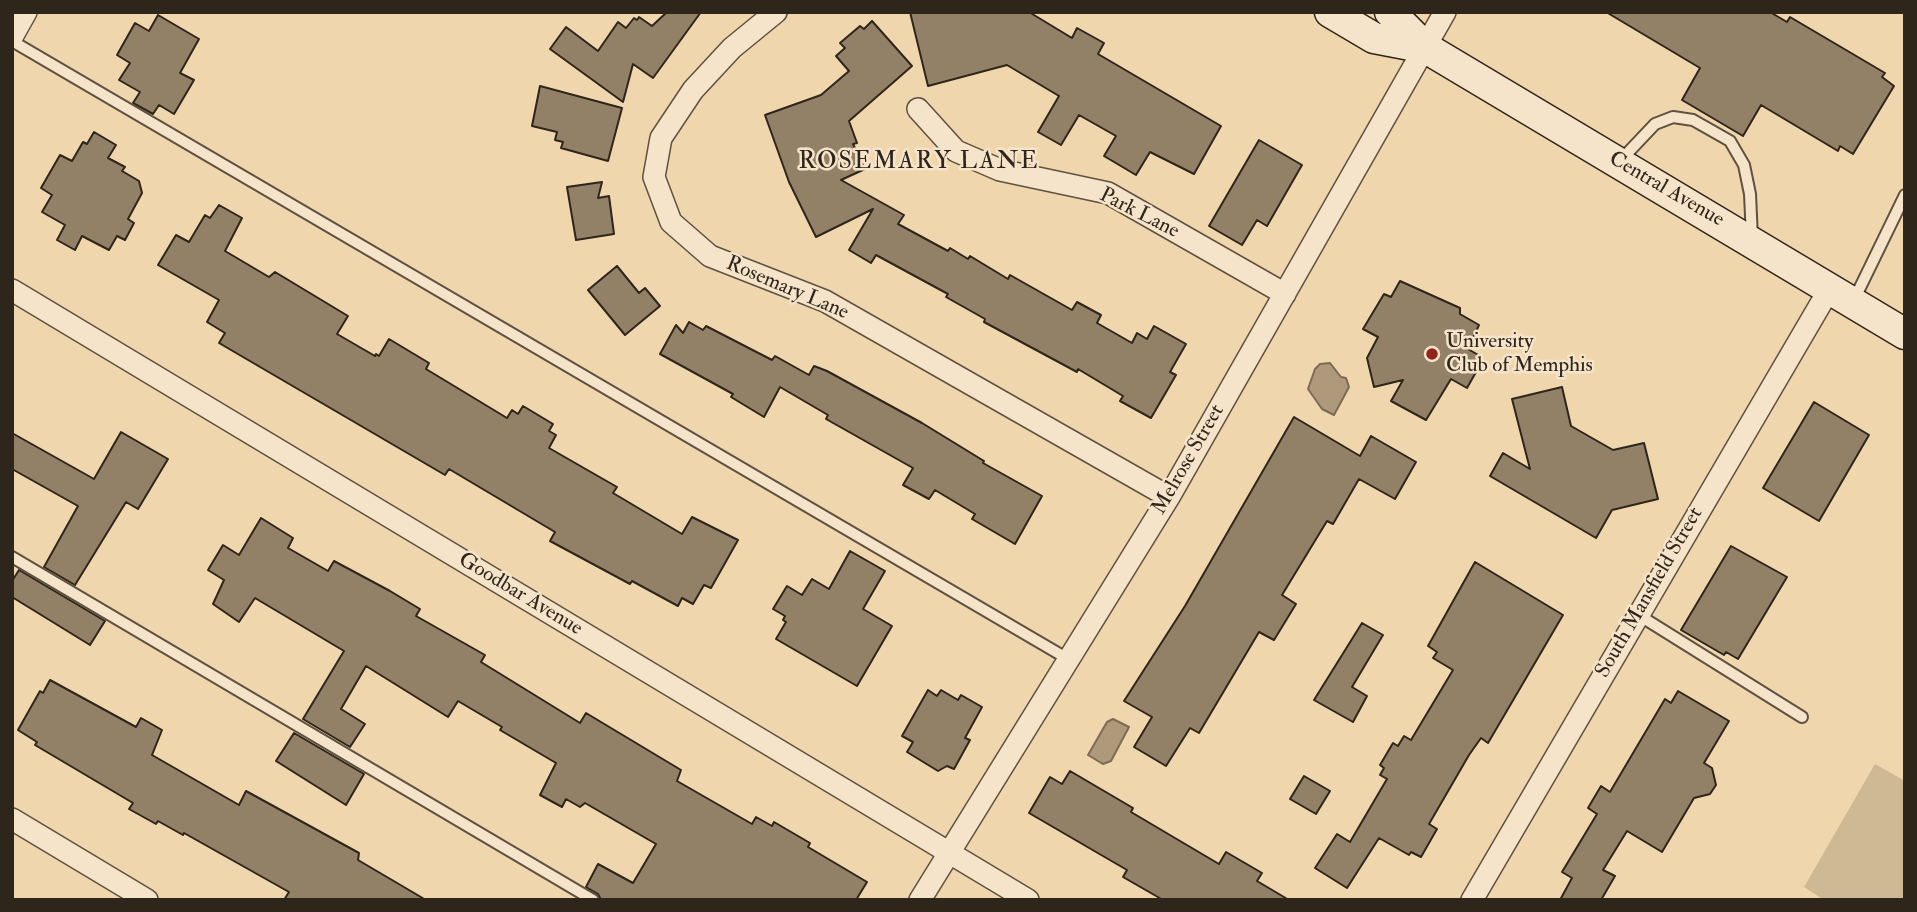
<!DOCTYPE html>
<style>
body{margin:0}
#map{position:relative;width:1917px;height:912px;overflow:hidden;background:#f0d6ad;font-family:"IM FELL Double Pica",serif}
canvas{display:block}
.frame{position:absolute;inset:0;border:14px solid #2e251b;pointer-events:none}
</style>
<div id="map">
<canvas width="1917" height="912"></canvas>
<div class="frame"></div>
</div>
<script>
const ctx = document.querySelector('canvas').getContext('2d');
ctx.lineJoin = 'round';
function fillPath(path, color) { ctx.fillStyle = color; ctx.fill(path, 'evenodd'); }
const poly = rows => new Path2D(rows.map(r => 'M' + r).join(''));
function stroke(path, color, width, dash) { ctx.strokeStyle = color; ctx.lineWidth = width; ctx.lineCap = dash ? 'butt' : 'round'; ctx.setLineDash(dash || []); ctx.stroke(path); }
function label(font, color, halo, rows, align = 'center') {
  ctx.font = font + ' "IM FELL Double Pica",serif'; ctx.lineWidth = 5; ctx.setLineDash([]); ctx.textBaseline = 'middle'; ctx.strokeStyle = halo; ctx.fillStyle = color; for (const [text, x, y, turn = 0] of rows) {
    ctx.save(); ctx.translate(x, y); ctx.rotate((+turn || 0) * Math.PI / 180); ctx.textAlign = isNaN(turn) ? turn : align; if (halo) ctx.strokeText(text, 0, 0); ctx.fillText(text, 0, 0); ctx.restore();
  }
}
const green = poly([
 [1875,764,1905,781,1905,900,1824,900,1804,887]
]);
const water = poly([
 [1330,363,1341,377,1346,378,1349,387,1334,415,1322,409,1308,389,1315,369,1320,364,1330,363],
 [1113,719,1129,727,1111,761,1103,764,1088,755,1107,722,1113,719]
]);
const building = poly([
 [667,12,701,12,653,78,633,64,623,102,550,49,566,27,598,51,618,22,626,28,634,18,637,20,639,17,652,26,667,12],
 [910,12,1029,12,1072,38,1077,28,1104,43,1098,54,1221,126,1194,174,1150,152,1136,175,1104,156,1116,136,1079,115,1061,145,1038,132,1059,96,1007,65,928,86,910,12],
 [1606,12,1770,12,1787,22,1790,17,1885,73,1882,77,1894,86,1853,154,1840,146,1838,151,1761,105,1743,136,1682,100,1700,68,1606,12],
 [158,15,199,39,180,73,194,80,174,114,159,105,153,114,133,103,140,92,119,80,130,63,117,55,135,23,149,31,158,15],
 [872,21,912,66,849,121,857,143,853,144,865,169,841,180,904,215,898,224,948,251,950,248,968,259,970,256,1008,279,1010,275,1072,310,1077,302,1101,315,1097,323,1132,343,1137,333,1147,339,1154,326,1186,344,1170,372,1176,375,1151,418,1120,401,1123,396,1078,369,1077,372,984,322,985,319,946,297,948,294,876,255,871,263,849,250,873,209,816,237,789,182,765,115,821,95,849,71,836,56,845,48,840,43,860,26,864,29,872,21],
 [540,86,622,108,608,161,561,148,563,142,555,140,557,132,532,126,540,86],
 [94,132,116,145,108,158,125,167,122,171,139,181,142,193,128,219,134,223,125,240,117,236,109,250,82,236,75,250,57,240,65,225,42,212,52,195,41,188,60,155,72,161,83,142,87,144,94,132],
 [1259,140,1302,165,1267,226,1257,220,1242,245,1209,226,1259,140],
 [602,182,598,198,609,196,614,234,576,240,567,187,602,182],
 [219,205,242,218,225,251,269,277,275,272,348,316,337,334,375,356,376,354,379,356,389,339,429,363,426,369,507,418,512,410,518,414,523,406,553,424,549,431,556,435,549,448,617,487,613,493,682,534,692,517,738,540,711,588,704,585,693,604,682,598,678,606,632,581,630,584,550,541,555,532,449,469,445,475,219,343,225,333,207,322,219,300,158,265,176,235,189,242,205,215,210,218,219,205],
 [617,266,639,293,645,288,660,306,625,335,588,290,617,266],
 [1400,281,1460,308,1460,314,1479,325,1468,349,1480,356,1480,365,1467,388,1451,379,1426,420,1391,401,1403,380,1374,387,1367,358,1378,337,1363,329,1384,294,1391,297,1400,281],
 [689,322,703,330,706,326,772,360,775,356,809,375,814,366,827,371,922,423,984,461,983,463,1042,496,1015,544,972,519,975,514,935,490,929,499,903,485,913,468,826,419,828,415,780,387,764,417,731,397,733,394,660,354,676,325,683,333,689,322],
 [1562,387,1571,426,1613,450,1644,443,1658,499,1612,510,1596,538,1490,476,1503,453,1530,469,1512,399,1562,387],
 [1814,402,1869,435,1819,521,1763,488,1814,402],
 [1294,417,1360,456,1371,436,1416,462,1395,499,1359,479,1333,524,1327,521,1282,595,1296,604,1274,640,1259,632,1199,733,1190,728,1166,766,1134,747,1152,717,1124,701,1185,606,1294,417],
 [121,432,168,459,138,509,126,502,75,585,44,567,78,506,12,469,12,433,94,479,121,432],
 [261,518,293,538,288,548,328,571,334,561,390,591,420,609,416,616,485,655,481,662,580,723,586,713,681,770,677,781,752,824,756,817,772,826,774,822,810,843,808,847,867,882,856,900,601,900,598,894,586,887,598,864,633,883,656,844,585,803,580,807,566,799,562,807,540,795,556,763,500,730,502,727,458,701,448,717,366,666,341,709,365,724,350,747,303,719,344,651,255,598,239,622,213,604,224,580,208,570,223,545,239,555,261,518],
 [1731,546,1787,577,1738,659,1726,652,1724,655,1681,630,1731,546],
 [850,551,885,571,863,609,892,626,857,686,776,639,786,622,783,620,785,616,773,609,787,586,802,595,812,579,829,589,850,551],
 [1475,562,1563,615,1488,743,1481,738,1469,755,1429,824,1437,829,1421,857,1411,852,1409,855,1379,838,1347,888,1315,868,1337,834,1350,842,1387,779,1380,775,1384,768,1380,765,1393,743,1398,746,1404,736,1411,740,1453,670,1433,658,1437,652,1428,646,1475,562],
 [19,570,105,621,90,645,12,597,12,581,19,570],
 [1362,623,1383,635,1352,687,1367,696,1353,722,1314,700,1362,623],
 [50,680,136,727,141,718,162,730,152,755,239,805,246,791,359,853,358,860,426,900,284,900,289,892,184,833,183,835,158,821,156,824,129,809,133,803,35,745,37,742,18,730,40,691,43,693,50,680],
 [928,690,937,696,941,690,958,700,961,695,982,707,965,738,970,740,954,769,947,766,938,771,907,752,913,742,902,736,928,690],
 [1678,691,1729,721,1704,763,1712,768,1716,785,1710,794,1694,798,1662,852,1627,831,1603,870,1615,876,1601,900,1560,900,1572,878,1562,872,1597,814,1588,808,1601,786,1610,792,1665,699,1671,703,1678,691],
 [294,733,364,774,346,805,276,761,294,733],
 [1070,771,1133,808,1131,812,1219,864,1226,852,1262,873,1257,881,1289,900,1163,900,1123,877,1127,870,1029,813,1050,777,1062,784,1070,771],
 [1304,776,1330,791,1316,814,1290,799,1304,776]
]);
const lane = poly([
 [12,41,1068,659],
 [1619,162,1655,124,1673,117,1693,120,1730,141,1744,165,1750,194,1752,238],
 [1853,302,1905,195],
 [12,557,593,900],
 [1637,614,1802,717]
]);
const street = poly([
 [776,12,732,48,693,90,661,138,654,177,671,222,710,256,825,301,1169,497],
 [12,37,26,12],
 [918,109,956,151,1000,170,1108,193,1285,294],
 [12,290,1028,900],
 [12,819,147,900],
 [920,900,1169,497,1445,12],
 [1472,900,1830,288]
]);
const secondary = poly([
 [1330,12,1374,38,1426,48],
 [1390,12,1426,48,1905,334]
]);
const markers = [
 [1432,354,7,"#8f2418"]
];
const streetNames = [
 ["Central Avenue",1666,190,30],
 ["Park Lane",1139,214,27],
 ["Rosemary Lane",787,289,23],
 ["Melrose Street",1189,460,-60],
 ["South Mansfield Street",1650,593,-60],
 ["Goodbar Avenue",520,595,31]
];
const poiNames = [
 ["University",1446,342],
 ["Club of Memphis",1446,366]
];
const quarterNames = [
 ["ROSEMARY LANE",919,163]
];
fillPath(green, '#cfb894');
fillPath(water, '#ae9a7b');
stroke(water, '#7b6b55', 2);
fillPath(building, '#938167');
stroke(building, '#2e251b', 2);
stroke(lane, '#5e5140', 14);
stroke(street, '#5e5140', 24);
stroke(secondary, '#2e251b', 33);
stroke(lane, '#f5e4ca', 10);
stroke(street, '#f5e4ca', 21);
stroke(secondary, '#f5e4ca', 30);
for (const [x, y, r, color] of markers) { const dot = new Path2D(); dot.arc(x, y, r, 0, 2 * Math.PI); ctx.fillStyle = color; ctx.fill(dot); stroke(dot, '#f5e4ca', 2.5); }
label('21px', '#2e251b', '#f5e4ca', streetNames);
label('21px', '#2e251b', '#f5e4ca', poiNames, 'left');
ctx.letterSpacing = '2px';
label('24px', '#2e251b', '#f5e4ca', quarterNames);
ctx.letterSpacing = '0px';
</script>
